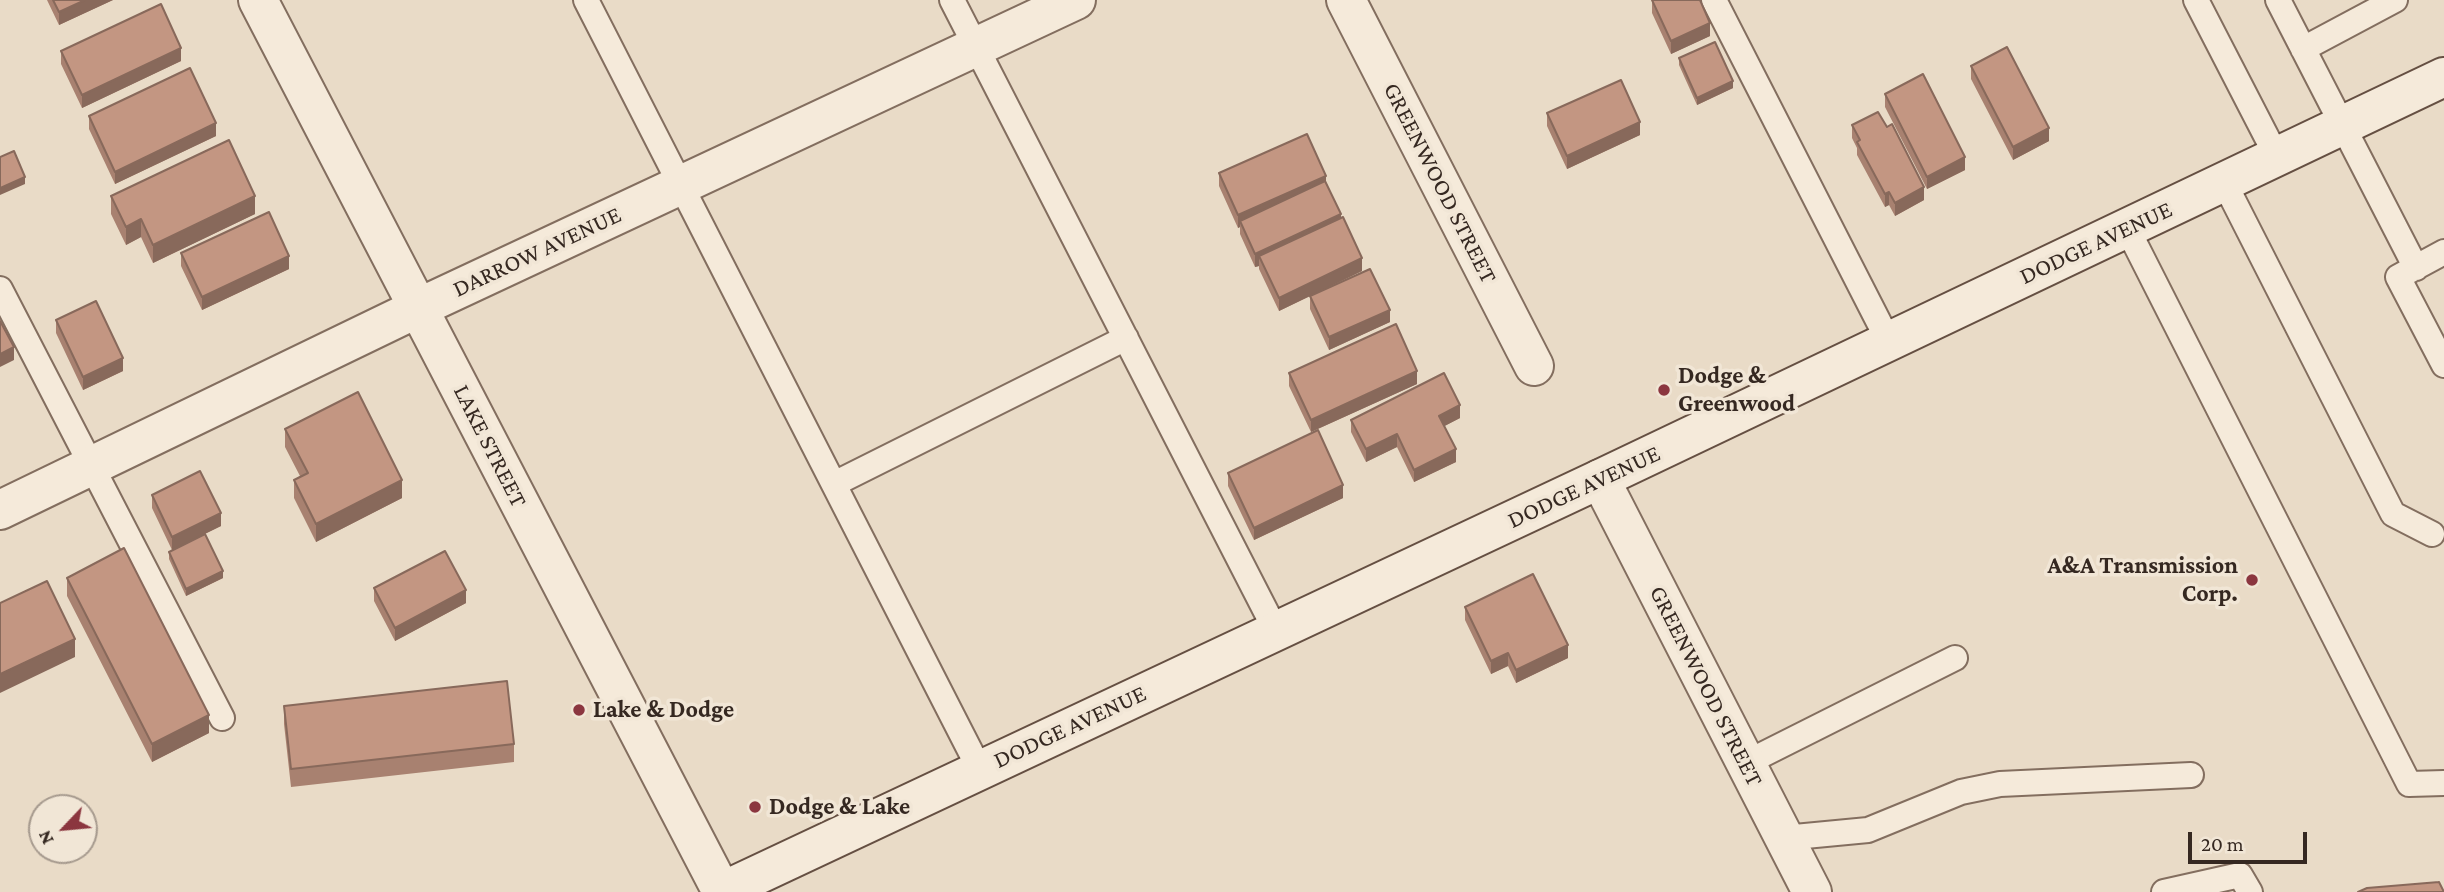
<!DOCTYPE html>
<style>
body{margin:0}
#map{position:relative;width:2444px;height:892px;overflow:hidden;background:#e9dbc7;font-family:"Crimson Pro",serif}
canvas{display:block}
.north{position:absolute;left:28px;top:794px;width:70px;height:70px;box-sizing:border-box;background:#f1e6d6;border:2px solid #a69a8e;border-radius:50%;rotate:244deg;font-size:19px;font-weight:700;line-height:28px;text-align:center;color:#352821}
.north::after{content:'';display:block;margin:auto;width:24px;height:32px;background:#8b363f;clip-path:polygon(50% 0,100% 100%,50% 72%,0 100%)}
.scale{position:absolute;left:2188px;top:832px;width:119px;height:32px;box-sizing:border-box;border:4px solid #352821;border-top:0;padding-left:9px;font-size:21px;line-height:24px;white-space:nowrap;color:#352821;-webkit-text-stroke:5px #f1e6d6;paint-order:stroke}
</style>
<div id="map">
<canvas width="2444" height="892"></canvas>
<div class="north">N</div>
<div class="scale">20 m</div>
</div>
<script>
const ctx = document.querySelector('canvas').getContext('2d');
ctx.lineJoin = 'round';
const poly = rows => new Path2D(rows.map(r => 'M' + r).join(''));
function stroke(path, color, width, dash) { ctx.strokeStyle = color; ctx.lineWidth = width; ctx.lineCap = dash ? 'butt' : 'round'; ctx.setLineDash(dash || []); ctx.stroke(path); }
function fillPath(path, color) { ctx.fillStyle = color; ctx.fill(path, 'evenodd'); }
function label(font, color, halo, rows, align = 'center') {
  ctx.font = font + ' "Crimson Pro",serif'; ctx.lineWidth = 7; ctx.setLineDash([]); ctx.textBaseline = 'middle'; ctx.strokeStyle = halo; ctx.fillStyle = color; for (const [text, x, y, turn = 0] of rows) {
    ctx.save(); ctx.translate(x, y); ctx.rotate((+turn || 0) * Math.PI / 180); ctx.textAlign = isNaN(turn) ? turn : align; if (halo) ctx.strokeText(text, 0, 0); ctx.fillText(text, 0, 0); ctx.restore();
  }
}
const service = poly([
 [586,0,980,770],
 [952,0,1276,631],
 [1714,0,1889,342],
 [2196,0,2277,157],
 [2278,0,2416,268],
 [2303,49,2395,0],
 [2224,182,2393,514,2432,534],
 [2127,228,2409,784,2444,783],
 [2444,252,2398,277,2444,365],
 [0,289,222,718],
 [834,484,1126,338],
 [1746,763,1955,658],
 [1784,838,1868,830,1961,792,2000,784,2191,775],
 [2164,892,2240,875,2250,892]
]);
const minor = poly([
 [258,0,722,892],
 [1346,0,1534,366],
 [1600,479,1812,892],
 [0,510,418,308,1076,0]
]);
const secondary = poly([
 [721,892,1600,479,2444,77]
]);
const wall = poly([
 [47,0,113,0,59,25],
 [1652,0,1710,36,1671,54,1652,13],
 [61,51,181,61,82,108,61,64],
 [1679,58,1733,88,1697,105,1679,65],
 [1971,66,2049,141,2013,160,1971,79],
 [1885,94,1965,170,1927,189,1885,107],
 [1547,113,1640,135,1567,169,1547,126],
 [89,116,216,136,115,184,89,129],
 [1852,125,1924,200,1895,216,1889,205,1885,207,1857,155,1857,148,1852,138],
 [1219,173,1326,182,1362,271,1279,311,1259,269,1259,266,1255,267,1240,234,1240,227,1238,228,1219,186],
 [111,196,255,214,153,263,141,237,126,245,111,214],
 [181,253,289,269,202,310,181,266],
 [1310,296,1390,322,1329,350,1310,309],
 [56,320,123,371,83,390,56,333],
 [1289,373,1417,384,1311,432,1289,386],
 [1460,418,1444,426,1456,462,1414,482,1397,447,1366,462,1351,432,1351,420],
 [285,429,402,498,316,542,294,498,294,480,300,476,285,447],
 [1228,473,1343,498,1254,540,1228,486],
 [152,495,221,526,172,550,152,508],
 [169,552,223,578,186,596,169,559],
 [67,578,209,733,152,762,67,596],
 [374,588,466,603,395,641,374,601],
 [1465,607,1568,658,1516,683,1508,666,1491,674,1465,620],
 [284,706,514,744,514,762,291,787,284,724]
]);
const shadedWall = poly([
 [85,0,113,0,59,25,59,12],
 [1710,23,1710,36,1671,54,1671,41],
 [181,48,181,61,82,108,82,95],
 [1733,81,1733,88,1697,105,1697,98],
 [1640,122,1640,135,1567,169,1567,156],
 [216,123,216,136,115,184,115,172],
 [2049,128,2049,141,2013,160,2013,147],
 [1965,157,1965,170,1927,189,1927,177],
 [1326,176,1326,189,1240,221,1240,227,1238,228,1238,215],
 [25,177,25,184,0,195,0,188],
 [1924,187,1924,200,1895,216,1895,203],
 [1889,192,1889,205,1885,207,1885,194],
 [255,196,255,214,153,263,153,245],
 [1341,214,1341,227,1259,256,1259,266,1255,267,1255,254],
 [141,219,141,237,126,245,126,227],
 [289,256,289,269,202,310,202,297],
 [1362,258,1362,271,1279,311,1279,298],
 [1390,310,1390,322,1329,350,1329,337],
 [14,347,14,360,0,367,0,354],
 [123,358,123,371,83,390,83,377],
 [1417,371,1417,384,1311,432,1311,420],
 [1460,405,1460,418,1439,429,1439,416],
 [1397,434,1397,447,1366,462,1366,449],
 [1456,449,1456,462,1414,482,1414,470],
 [402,480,402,498,316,542,316,524],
 [1343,485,1343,498,1254,540,1254,528],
 [221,513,221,526,172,550,172,537],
 [223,571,223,578,186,596,186,589],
 [466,590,466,603,395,641,395,628],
 [75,639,75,657,0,693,0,674],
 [1568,645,1568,658,1516,683,1516,670],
 [1508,653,1508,666,1491,674,1491,661],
 [209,715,209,733,152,762,152,744]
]);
const building = poly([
 [53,0,85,0,59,12,53,0],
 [1652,0,1700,0,1710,23,1671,41,1652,0],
 [161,4,181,48,82,95,61,51,161,4],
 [1715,42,1733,81,1697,98,1679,58,1715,42],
 [2007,47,2049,128,2013,147,1971,66,2007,47],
 [190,68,216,123,115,172,89,116,190,68],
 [1923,74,1965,157,1927,177,1885,94,1923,74],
 [1621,80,1640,122,1567,156,1547,113,1621,80],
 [1878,112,1887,127,1892,124,1924,187,1895,203,1889,192,1885,194,1857,142,1860,140,1852,125,1878,112],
 [1307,134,1326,176,1238,215,1219,173,1307,134],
 [229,140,255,196,153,245,141,219,126,227,111,196,229,140],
 [14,151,25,177,0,188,0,157,14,151],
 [1325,181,1341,214,1255,254,1240,221,1325,181],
 [269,212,289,256,202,297,181,253,269,212],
 [1343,217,1362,258,1279,298,1259,256,1343,217],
 [1370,269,1390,310,1329,337,1310,296,1370,269],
 [96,301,123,358,83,377,56,320,96,301],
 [0,321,14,347,0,354,0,321],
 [1396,324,1417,371,1311,420,1289,373,1396,324],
 [1444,373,1460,405,1439,416,1456,449,1414,470,1397,434,1366,449,1351,420,1444,373],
 [358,392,402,480,316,524,294,480,308,473,285,429,358,392],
 [1318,430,1343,485,1254,528,1228,473,1318,430],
 [200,471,221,513,172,537,152,495,200,471],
 [205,534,223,571,186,589,169,552,205,534],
 [124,548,209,715,152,744,67,578,124,548],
 [445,551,466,590,395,628,374,588,445,551],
 [1533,574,1568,645,1516,670,1508,653,1491,661,1465,607,1533,574],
 [47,581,75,639,0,674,0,603,47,581],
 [507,681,514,744,291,769,284,706,507,681],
 [2439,882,2444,892,2358,892,2367,888,2439,882]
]);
const markers = [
 [1664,390,7,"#8b363f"],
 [2252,580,7,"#8b363f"],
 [579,710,7,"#8b363f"],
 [755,807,7,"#8b363f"]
];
const streetNames = [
 ["GREENWOOD STREET",1440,183,63],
 ["DODGE AVENUE",2096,243,-25],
 ["DARROW AVENUE",537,252,-25],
 ["LAKE STREET",490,446,63],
 ["DODGE AVENUE",1584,487,-25],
 ["GREENWOOD STREET",1706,686,63],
 ["DODGE AVENUE",1070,727,-25]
];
const poiNames = [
 ["Dodge &",1678,376],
 ["Greenwood",1678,404],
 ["A&A Transmission",2238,566,"right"],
 ["Corp.",2238,594,"right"],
 ["Lake & Dodge",593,710],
 ["Dodge & Lake",769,807]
];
stroke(service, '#836e5f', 28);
stroke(minor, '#836e5f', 42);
stroke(secondary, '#654f42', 42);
stroke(service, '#f5eada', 24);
stroke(minor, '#f5eada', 38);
stroke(secondary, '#f5eada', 38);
fillPath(wall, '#a88170');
fillPath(shadedWall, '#88695b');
fillPath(building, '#c39682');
stroke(building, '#88695b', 2);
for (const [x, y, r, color] of markers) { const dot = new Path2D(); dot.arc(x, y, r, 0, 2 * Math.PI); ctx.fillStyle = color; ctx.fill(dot); stroke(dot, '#f1e6d6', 2.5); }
label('24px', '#352821', '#f1e6d6', streetNames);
label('bold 24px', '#352821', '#f1e6d6', poiNames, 'left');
</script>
